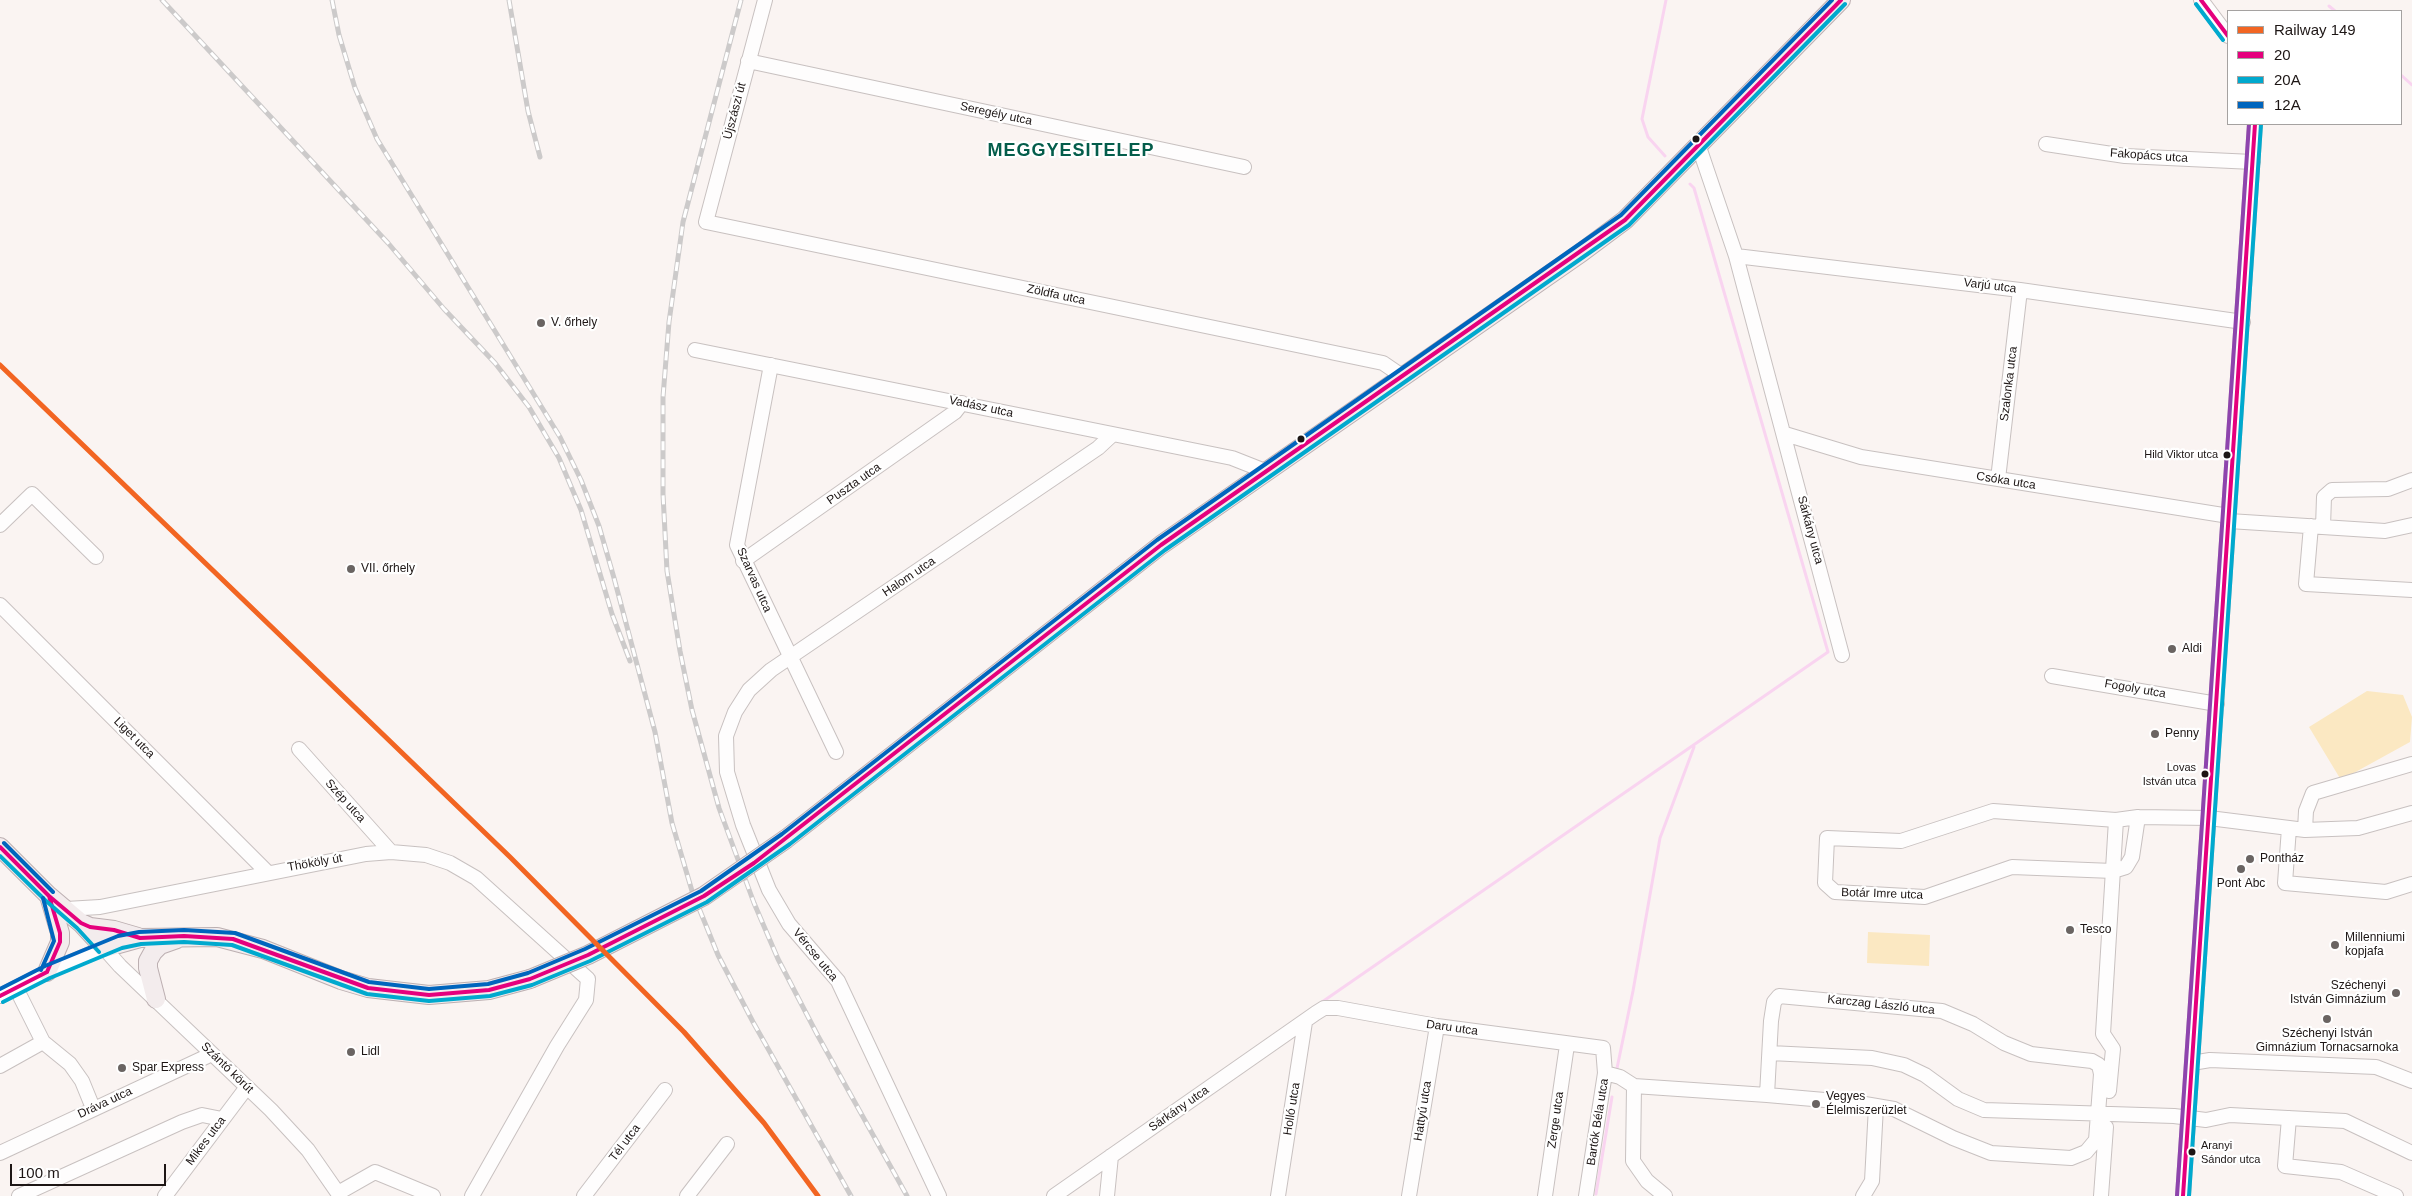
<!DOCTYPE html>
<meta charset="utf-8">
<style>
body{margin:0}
#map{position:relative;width:2412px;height:1196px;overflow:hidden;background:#faf4f2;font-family:Arial,sans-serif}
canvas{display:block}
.legend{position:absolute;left:2227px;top:10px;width:175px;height:115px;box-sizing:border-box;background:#fff;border:1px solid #a5a2a1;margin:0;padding:6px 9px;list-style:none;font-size:15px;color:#1d1615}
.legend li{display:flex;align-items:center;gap:10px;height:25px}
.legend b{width:25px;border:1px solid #a5a2a1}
.scale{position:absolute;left:10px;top:1164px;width:156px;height:22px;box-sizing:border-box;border:2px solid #1d1615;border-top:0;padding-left:6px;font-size:15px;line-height:18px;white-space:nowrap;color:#1d1615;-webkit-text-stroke:4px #fff;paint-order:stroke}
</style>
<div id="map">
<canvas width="2412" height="1196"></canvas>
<ul class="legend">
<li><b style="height:6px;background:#f26522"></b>Railway 149</li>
<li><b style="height:6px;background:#e5007d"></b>20</li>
<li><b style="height:6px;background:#00a9ce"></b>20A</li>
<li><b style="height:6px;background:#0065bd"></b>12A</li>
</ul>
<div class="scale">100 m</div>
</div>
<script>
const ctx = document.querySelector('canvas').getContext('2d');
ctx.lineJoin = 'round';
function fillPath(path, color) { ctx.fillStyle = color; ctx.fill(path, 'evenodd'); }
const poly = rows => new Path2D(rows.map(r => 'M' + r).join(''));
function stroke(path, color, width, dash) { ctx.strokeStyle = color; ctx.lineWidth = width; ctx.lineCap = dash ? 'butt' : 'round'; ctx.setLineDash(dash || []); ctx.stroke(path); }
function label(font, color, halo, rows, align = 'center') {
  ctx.font = font + ' Arial,sans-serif'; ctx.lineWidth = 4.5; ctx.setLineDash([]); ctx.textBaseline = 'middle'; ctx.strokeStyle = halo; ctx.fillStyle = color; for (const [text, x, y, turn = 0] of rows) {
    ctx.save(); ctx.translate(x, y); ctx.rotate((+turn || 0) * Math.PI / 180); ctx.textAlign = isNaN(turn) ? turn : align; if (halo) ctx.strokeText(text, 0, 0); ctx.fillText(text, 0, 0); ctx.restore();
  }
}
const green = poly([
 [2367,691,2403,695,2412,717,2410,742,2341,780,2309,727],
 [1868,932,1930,935,1929,966,1867,963]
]);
const stream = poly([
 [2329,6,2335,11],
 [2401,75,2412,85],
 [1665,156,1648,137,1642,119,1666,0],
 [1322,1002,1828,652,1694,188,1690,184],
 [1616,1073,1633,991,1660,838,1694,747],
 [1596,1194,1612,1097]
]);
const minor = poly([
 [765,0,706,222,1383,363,1402,376],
 [2201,0,2228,36],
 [748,61,1244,167],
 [2046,144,2125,156,2253,162],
 [1699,147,1736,256,1842,655],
 [1736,256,2020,290,2243,322],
 [695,350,1232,458,1265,471],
 [771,365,737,545,836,752],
 [1785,434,1861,457,2229,516],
 [1998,479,2020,290],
 [2229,521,2385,531,2412,525],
 [0,525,32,494,96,557],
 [2311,526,2306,584,2412,590],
 [2323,527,2324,497,2332,490,2388,489,2412,480],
 [743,561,955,412,962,403],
 [0,605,267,872],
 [2052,676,2217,704],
 [299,749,391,852],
 [2138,817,2132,857,2126,867,2113,871,2012,867,1925,897,1835,892,1825,883,1827,838,1901,841,1993,811,2116,820,2138,817,2209,818,2305,830,2358,828,2412,813],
 [2289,828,2285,883,2386,892,2412,884],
 [2305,830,2306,811,2313,793,2412,764],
 [66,909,100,907,366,854,391,852,426,855,450,863,476,878,588,979,586,1000,557,1046,472,1196],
 [16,988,43,1042,70,1064,82,1081,93,1108],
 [0,996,47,972,104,948,120,966,271,1110,308,1150,340,1196],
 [1770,1053,1872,1058,1904,1065,1925,1075,1958,1099,1984,1110,2174,1116,2206,1120,2230,1115,2345,1121,2412,1153],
 [2192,1063,2210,1060,2376,1067,2412,1081],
 [0,1066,43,1042],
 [1605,1073,1620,1077,1634,1086,1767,1095,1771,1021,1774,1002,1779,996,1942,1011,1973,1024,2004,1043,2031,1054,2092,1061,2099,1065,2101,1074,2096,1140,2086,1152,2071,1158,1991,1153,1953,1138,1894,1109,1859,1103,1767,1095],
 [1634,1086,1633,1161,1647,1181,1665,1196],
 [2109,1091,2113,1049,2103,1034,2116,820],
 [2289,1118,2285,1166,2341,1172,2396,1196],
 [0,1153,212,1054],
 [338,1193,375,1172,433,1196],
 [19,1196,182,1122,202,1115,222,1119],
 [165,1196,247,1087],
 [584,1196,665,1090],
 [687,1196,727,1144],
 [939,1196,838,981,789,924,769,890,743,825,727,772,726,736,735,712,749,690,771,670,1098,448,1112,435],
 [1054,1196,1316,1013,1324,1008,1338,1008,1437,1026,1603,1048,1605,1073,1586,1196],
 [1107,1196,1111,1156],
 [1278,1196,1305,1022],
 [1409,1196,1437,1026],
 [1545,1196,1567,1045],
 [1863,1196,1872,1181,1876,1106],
 [2101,1196,2106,1127],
 [2183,1196,2255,124]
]);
const major = poly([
 [786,839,1161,545,1582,252,1625,220,1841,0],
 [0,847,49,896,81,923,104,948,140,938,217,937,263,949,341,980,368,988,429,995,489,990,530,979],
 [81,923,90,927,114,930,138,937],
 [47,972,60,942,60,933,49,896],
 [156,999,148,968,148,961,153,952,160,945,177,939]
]);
const rail = poly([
 [162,0,388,243,444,309,495,363,529,407,559,458,581,510,612,614,630,661],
 [332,0,339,35,355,88,377,139,560,437,581,480,599,526,614,578,655,732,672,823,692,891,718,955,753,1022,851,1196],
 [509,0,528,111,540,157],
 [741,0,683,222,669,322,663,397,663,494,667,571,680,651,692,710,719,808,754,903,778,959,818,1036,907,1196]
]);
const majorBridge = poly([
 [530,979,588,955,704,896,786,839]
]);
const bus1 = poly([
 [2201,0,2228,36],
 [0,847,49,896,81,923,90,927,114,930,140,938,184,936,233,939,368,988,429,995,489,990,530,979,588,955,704,896,754,863,1161,545,1625,220,1841,0],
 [47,972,60,942,60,933,49,896],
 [0,996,47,972],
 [2183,1196,2255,124]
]);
const bus2 = poly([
 [2196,4,2223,40],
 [0,856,45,900,77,928,99,952],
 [3,1002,50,978,122,948,141,944,184,942,232,945,367,994,429,1001,490,996,532,985,590,961,707,902,790,844,1165,550,1629,225,1845,4],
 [2189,1196,2261,124]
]);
const bus3 = poly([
 [4,843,53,892],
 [41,970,54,941,43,898],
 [0,989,45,966,118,936,139,932,184,930,235,933,369,982,429,989,488,984,528,973,585,949,701,891,782,834,1157,540,1621,215,1832,0]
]);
const bus4 = poly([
 [2177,1196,2249,124]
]);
const rail1 = poly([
 [0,365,510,857,684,1032,764,1123,818,1196]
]);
const markers = [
 [1696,139,4.5,"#1d1615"],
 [541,323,5,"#6a6462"],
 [1301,439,4.5,"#1d1615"],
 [2227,455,4.5,"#1d1615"],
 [351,569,5,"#6a6462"],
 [2172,649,5,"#6a6462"],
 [2155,734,5,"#6a6462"],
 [2205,774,4.5,"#1d1615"],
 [2250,859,5,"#6a6462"],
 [2241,869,5,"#6a6462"],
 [2070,930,5,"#6a6462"],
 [2335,945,5,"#6a6462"],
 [2396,993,5,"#6a6462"],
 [2327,1019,5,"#6a6462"],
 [351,1052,5,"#6a6462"],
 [122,1068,5,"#6a6462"],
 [1816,1104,5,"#6a6462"],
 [2192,1152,4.5,"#1d1615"]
];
const busNames = [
 ["Hild Viktor utca",2218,455],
 ["Lovas",2196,768],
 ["István utca",2196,782],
 ["Aranyi",2201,1146,"left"],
 ["Sándor utca",2201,1160,"left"]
];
const streetNames = [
 ["Újszászi út",735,111,-75],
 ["Seregély utca",996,114,12],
 ["Fakopács utca",2149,156,4],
 ["Varjú utca",1990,286,7],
 ["Zöldfa utca",1056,295,12],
 ["Szalonka utca",2009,384,-83],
 ["Vadász utca",981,407,12],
 ["Csóka utca",2006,481,9],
 ["Puszta utca",854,484,-35],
 ["Sárkány utca",1810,530,75],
 ["Halom utca",909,577,-34],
 ["Szarvas utca",754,580,66],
 ["Fogoly utca",2135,689,10],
 ["Liget utca",134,738,45],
 ["Szép utca",345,801,48],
 ["Thököly út",315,863,-10],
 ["Botár Imre utca",1882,894,2],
 ["Vércse utca",815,955,51],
 ["Karczag László utca",1881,1005,6],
 ["Daru utca",1452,1028,8],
 ["Szántó körút",227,1068,44],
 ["Dráva utca",105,1103,-25],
 ["Sárkány utca",1179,1109,-35],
 ["Holló utca",1292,1109,-81],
 ["Hattyú utca",1423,1111,-81],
 ["Zerge utca",1556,1120,-82],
 ["Bartók Béla utca",1598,1122,-81],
 ["Mikes utca",206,1141,-53],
 ["Tél utca",625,1143,-53]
];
const poiNames = [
 ["V. őrhely",551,323],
 ["VII. őrhely",361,569],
 ["Aldi",2182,649],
 ["Penny",2165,734],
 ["Pontház",2260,859],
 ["Pont Abc",2241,884,"center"],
 ["Tesco",2080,930],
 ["Millenniumi",2345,938],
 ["kopjafa",2345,952],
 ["Széchenyi",2386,986,"right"],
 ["István Gimnázium",2386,1000,"right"],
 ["Széchenyi István",2327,1034,"center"],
 ["Gimnázium Tornacsarnoka",2327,1048,"center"],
 ["Lidl",361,1052],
 ["Spar Express",132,1068],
 ["Vegyes",1826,1097],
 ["Élelmiszerüzlet",1826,1111]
];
const districtNames = [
 ["MEGGYESITELEP",1071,151]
];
fillPath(green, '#fbe8c2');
stroke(stream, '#f9d4f0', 3);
stroke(minor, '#c8c1c0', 16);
stroke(major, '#bcafb1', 20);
stroke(minor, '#fefdfd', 14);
stroke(major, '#f3eced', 18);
stroke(rail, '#cccaca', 5);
stroke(rail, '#fff', 3, [9]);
stroke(majorBridge, '#bcafb1', 20, []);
stroke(majorBridge, '#f3eced', 18);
stroke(bus1, '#e5007d', 4);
stroke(bus2, '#00a9ce', 4);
stroke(bus3, '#0065bd', 4);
stroke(bus4, '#8e44ad', 4);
stroke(rail1, '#f26522', 5);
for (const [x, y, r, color] of markers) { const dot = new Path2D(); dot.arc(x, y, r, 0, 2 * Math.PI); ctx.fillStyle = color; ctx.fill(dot); stroke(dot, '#fff', 2); }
label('11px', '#1d1615', '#fff', busNames, 'right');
label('12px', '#1d1615', '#fff', streetNames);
label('12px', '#1d1615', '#fff', poiNames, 'left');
ctx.letterSpacing = '1px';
label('bold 18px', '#045d4b', '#fff', districtNames);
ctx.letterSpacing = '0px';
</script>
